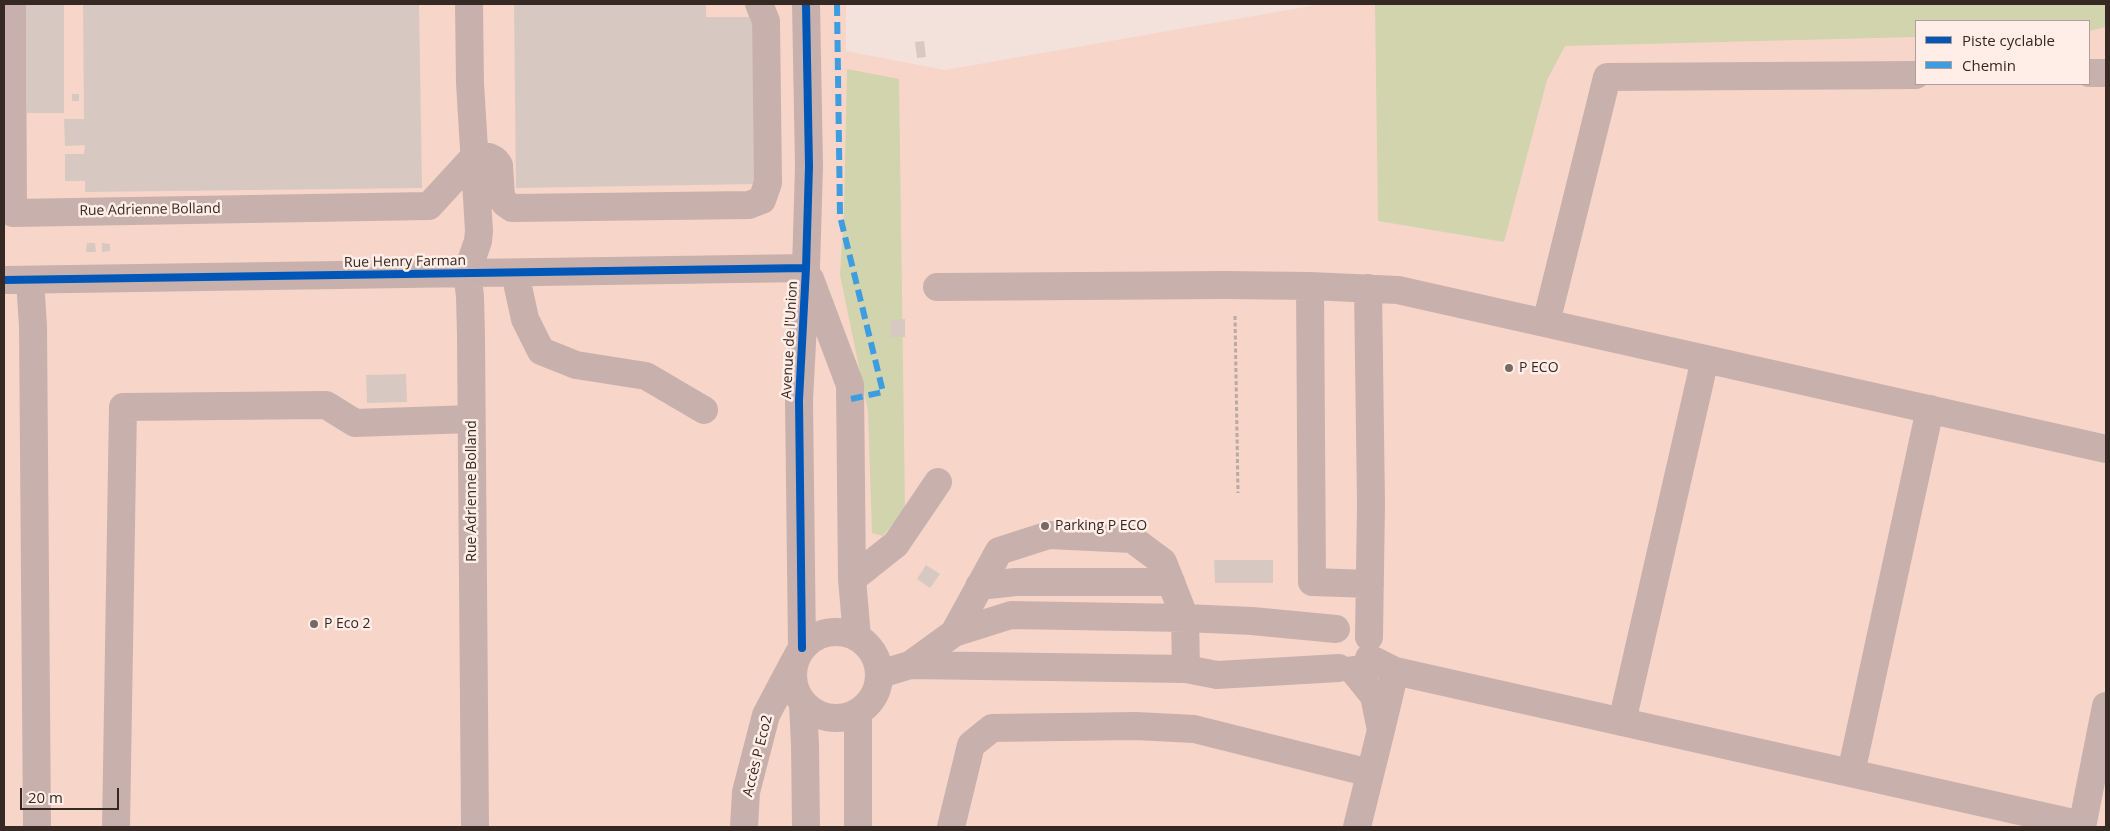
<!DOCTYPE html>
<meta charset="utf-8">
<style>
body{margin:0}
#map{position:relative;width:2110px;height:831px;overflow:hidden;background:#f3e2db;font-family:"Open Sans",sans-serif}
canvas{display:block}
.frame{position:absolute;inset:0;border:5px solid #362822;pointer-events:none}
.legend{position:absolute;left:1915px;top:20px;width:175px;height:65px;box-sizing:border-box;background:#ffeee8;border:1px solid #af9f99;margin:0;padding:6px 9px;list-style:none;font-size:15px;color:#362822}
.legend li{display:flex;align-items:center;gap:10px;height:25px}
.legend b{width:25px;border:1px solid #af9f99}
.scale{position:absolute;left:20px;top:788px;width:99px;height:22px;box-sizing:border-box;border:2px solid #362822;border-top:0;padding-left:6px;font-size:15px;line-height:18px;white-space:nowrap;color:#362822;-webkit-text-stroke:4px #ffeee8;paint-order:stroke}
</style>
<div id="map">
<canvas width="2110" height="831"></canvas>
<div class="frame"></div>
<ul class="legend">
<li><b style="height:6px;background:#0057b8"></b>Piste cyclable</li>
<li><b style="height:6px;background:#3e9ce0"></b>Chemin</li>
</ul>
<div class="scale">20 m</div>
</div>
<script>
const ctx = document.querySelector('canvas').getContext('2d');
ctx.lineJoin = 'round';
function fillPath(path, color) { ctx.fillStyle = color; ctx.fill(path, 'evenodd'); }
const poly = rows => new Path2D(rows.map(r => 'M' + r).join(''));
function stroke(path, color, width, dash) { ctx.strokeStyle = color; ctx.lineWidth = width; ctx.lineCap = dash ? 'butt' : 'round'; ctx.setLineDash(dash || []); ctx.stroke(path); }
function label(font, color, halo, rows, align = 'center') {
  ctx.font = font + ' "Open Sans",sans-serif'; ctx.lineWidth = 5; ctx.setLineDash([]); ctx.textBaseline = 'middle'; ctx.strokeStyle = halo; ctx.fillStyle = color; for (const [text, x, y, turn = 0] of rows) {
    ctx.save(); ctx.translate(x, y); ctx.rotate((+turn || 0) * Math.PI / 180); ctx.textAlign = isNaN(turn) ? turn : align; if (halo) ctx.strokeText(text, 0, 0); ctx.fillText(text, 0, 0); ctx.restore();
  }
}
const built = poly([
 [4,4,846,4,846,51,945,70,1322,4,2106,4,2106,827,4,827],
 [1916,21,2089,21,2089,84,1916,84]
]);
const green = poly([
 [1375,4,2106,4,2106,27,2089,31,2089,21,1916,21,1916,37,1565,46,1547,80,1504,242,1378,221],
 [847,69,899,79,905,509,883,536,872,533,868,411,840,275,844,211]
]);
const building = poly([
 [26,4,64,4,64,113,27,113],
 [83,4,419,4,422,188,85,192,85,181,65,181,65,154,84,154,85,145,65,146,64,119,84,119],
 [514,4,706,4,706,17,752,17,755,184,516,188],
 [924,41,926,57,917,58,915,42],
 [72,94,79,94,79,101,72,101],
 [87,243,95,243,96,252,86,252],
 [102,243,110,244,110,251,102,252],
 [905,319,905,337,890,337,890,320],
 [406,374,407,402,367,403,366,375],
 [1214,560,1273,560,1273,583,1215,583],
 [926,565,940,574,930,588,917,579]
]);
const path = poly([
 [1235,316,1238,493]
]);
const minor = poly([
 [12,4,13,213,429,206,475,156],
 [469,4,470,83,479,231,478,241,467,273,470,296,471,336,475,827],
 [2089,73,2106,73],
 [475,156,489,157,495,160,499,165,501,197,505,203,512,208,749,205,762,200,768,183,766,21,759,4],
 [515,273,525,319,541,351,576,365,646,376,704,410],
 [810,279,850,385,852,579,857,637],
 [4,280,806,268],
 [30,280,33,326,37,827],
 [1310,286,1312,582,1370,584],
 [937,287,1225,285,1310,286,1398,290,2106,449],
 [1368,288,1371,504,1369,637],
 [1546,323,1607,77,1916,75],
 [852,579,896,544,938,482],
 [979,586,1016,582,1171,582],
 '793 675a43 43 0 1 1 86 0a43 43 0 1 1-86 0Z',
 [802,648,799,400,806,268,809,166,806,4],
 [1369,658,1395,671,2082,825],
 [910,665,954,633,1011,615,1185,618,1252,621,1336,629],
 [1186,669,1217,675,1339,668],
 [1353,670,1374,696,1381,730,1395,671],
 [880,674,910,665,1186,669,1185,618,1163,562,1132,539,1049,535,999,551,954,633],
 [803,704,805,745,806,827],
 [1622,722,1705,359],
 [1851,773,1930,409],
 [116,827,123,407,326,405,355,423,471,419],
 [744,827,746,792,766,715,794,662],
 [858,827,858,712],
 [951,827,971,745,992,728,1136,726,1194,729,1370,773],
 [1357,827,1381,730],
 [2082,827,2106,706]
]);
const quiet = poly([
 [837,4,840,216,883,392,851,399]
]);
const cycleway = poly([
 [4,280,806,268],
 [802,648,799,400,806,268,809,166,806,4]
]);
const markers = [
 [1509,368,5,"#786963"],
 [1045,526,5,"#786963"],
 [314,624,5,"#786963"]
];
const streetNames = [
 ["Rue Adrienne Bolland",150,210,-1],
 ["Rue Henry Farman",405,262,-1],
 ["Avenue de l'Union",790,340,-87],
 ["Rue Adrienne Bolland",472,491,-90],
 ["Accès P Eco2",758,756,-76]
];
const poiNames = [
 ["P ECO",1519,368],
 ["Parking P ECO",1055,526],
 ["P Eco 2",324,624]
];
fillPath(built, '#f7d6c9');
fillPath(green, '#d1d4ad');
fillPath(building, '#d7c9c1');
stroke(path, '#baa9a5', 3, [4, 2.5]);
stroke(minor, '#c8b1ac', 28);
stroke(quiet, '#3e9ce0', 6, [12, 6]);
stroke(cycleway, '#0057b8', 8);
for (const [x, y, r, color] of markers) { const dot = new Path2D(); dot.arc(x, y, r, 0, 2 * Math.PI); ctx.fillStyle = color; ctx.fill(dot); stroke(dot, '#ffeee8', 2); }
label('14px', '#362822', '#ffeee8', streetNames);
label('14px', '#362822', '#ffeee8', poiNames, 'left');
</script>
